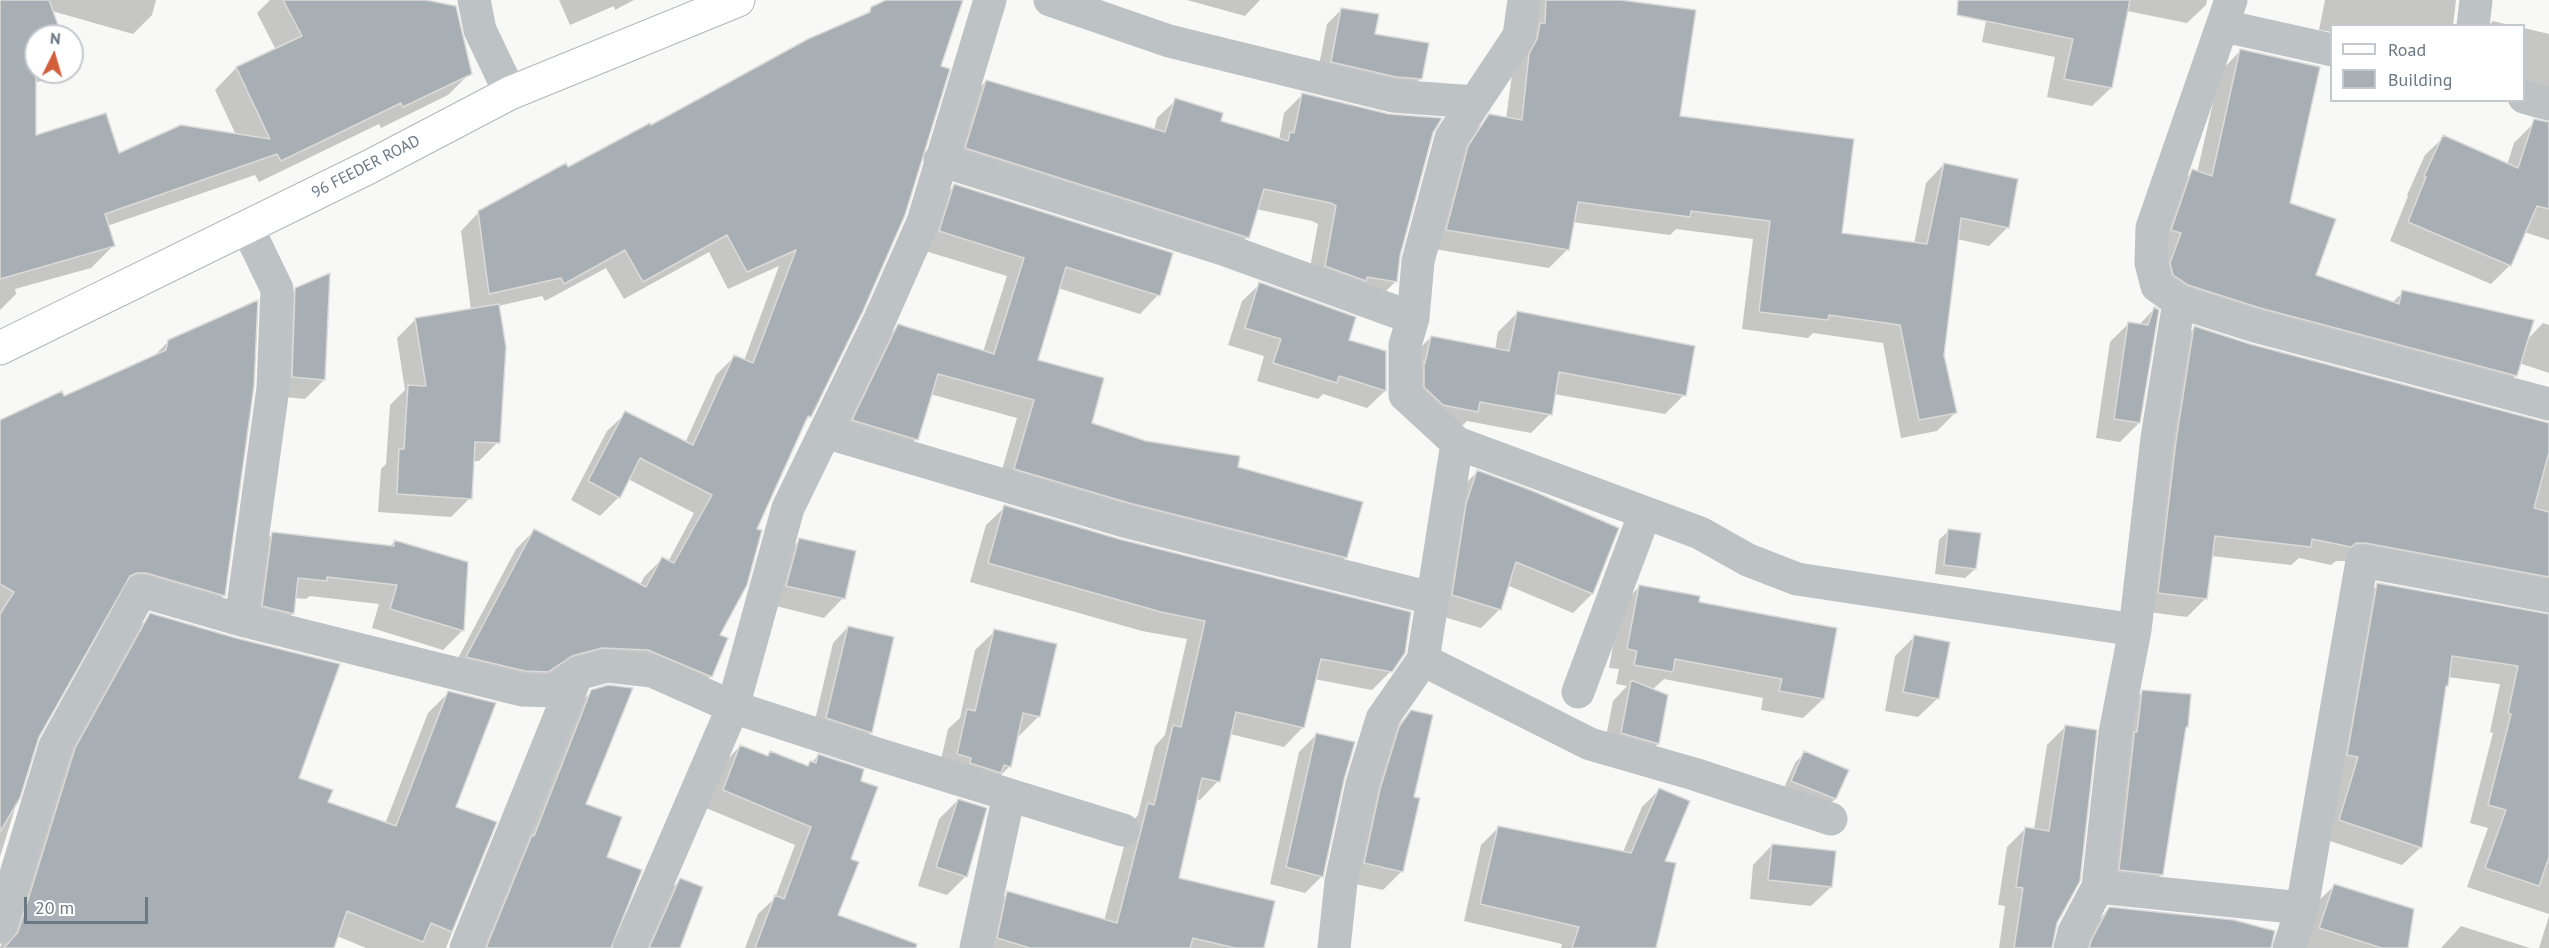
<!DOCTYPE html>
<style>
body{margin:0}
#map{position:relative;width:2549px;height:948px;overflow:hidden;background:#f8f8f6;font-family:"PT Sans",sans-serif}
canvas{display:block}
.legend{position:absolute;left:2330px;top:24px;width:195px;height:78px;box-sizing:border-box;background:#fff;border:2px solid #c3c9ce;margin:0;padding:8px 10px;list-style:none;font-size:18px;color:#6a7884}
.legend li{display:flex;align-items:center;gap:12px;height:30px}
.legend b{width:30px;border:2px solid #c3c9ce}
.north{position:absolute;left:24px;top:24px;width:60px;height:60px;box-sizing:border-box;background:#fff;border:2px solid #c3c9ce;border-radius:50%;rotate:5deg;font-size:16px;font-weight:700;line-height:24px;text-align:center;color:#6a7884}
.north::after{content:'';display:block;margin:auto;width:21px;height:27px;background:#d35e3a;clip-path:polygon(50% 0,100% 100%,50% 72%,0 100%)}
.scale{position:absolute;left:24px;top:897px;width:124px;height:27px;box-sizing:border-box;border:3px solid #6a7884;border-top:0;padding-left:8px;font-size:18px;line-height:21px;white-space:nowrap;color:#6a7884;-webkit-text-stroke:4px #fff;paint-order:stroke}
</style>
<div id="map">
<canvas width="2549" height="948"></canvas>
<ul class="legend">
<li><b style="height:8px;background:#fff"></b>Road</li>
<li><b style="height:16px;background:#a8afb4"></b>Building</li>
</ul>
<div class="north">N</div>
<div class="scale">20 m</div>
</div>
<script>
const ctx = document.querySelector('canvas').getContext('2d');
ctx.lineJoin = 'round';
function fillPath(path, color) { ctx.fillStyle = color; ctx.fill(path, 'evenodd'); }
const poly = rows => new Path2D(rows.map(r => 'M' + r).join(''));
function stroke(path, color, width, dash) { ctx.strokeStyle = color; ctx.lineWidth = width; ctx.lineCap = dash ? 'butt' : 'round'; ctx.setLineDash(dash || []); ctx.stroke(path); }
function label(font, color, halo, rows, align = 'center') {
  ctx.font = font + ' "PT Sans",sans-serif'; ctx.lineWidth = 6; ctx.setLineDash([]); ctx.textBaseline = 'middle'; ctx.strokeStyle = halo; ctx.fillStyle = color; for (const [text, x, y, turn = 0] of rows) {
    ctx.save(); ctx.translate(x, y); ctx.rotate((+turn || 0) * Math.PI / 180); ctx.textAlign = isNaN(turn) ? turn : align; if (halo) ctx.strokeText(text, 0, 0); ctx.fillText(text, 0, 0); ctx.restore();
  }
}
const shadow = poly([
 [28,0,156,0,152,15,133,34,52,11,60,36,36,36,36,72,56,72,49,78,0,95,0,10],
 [270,0,418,0,470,73,448,95,381,128,379,124,259,182,255,175,107,226,113,246,91,268,15,289,16,294,0,310,0,148,118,155,236,135,215,90,236,68,276,50,257,13],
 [559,0,634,0,615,10,614,6,570,25],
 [890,0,961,0,810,416,803,424,755,530,718,636,711,676,692,694,629,668,528,690,449,675,516,549,534,531,640,585,644,577,662,559,668,562,694,513,628,479,619,497,600,516,571,500,607,431,626,413,685,443,716,375,734,357,744,361,779,266,728,289,709,252,624,299,606,268,545,301,542,296,498,306,498,442,479,461,472,461,470,498,451,517,378,512,381,469,386,464,390,405,405,390,397,338,416,319,471,310,461,231,479,212,650,127,863,17,872,8],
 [1187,0,1260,0,1245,16],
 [1530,0,1613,0,1679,117,1840,234,1914,244,1926,183,1944,164,2007,228,1989,246,1957,239,1943,356,1955,413,1937,431,1901,438,1883,343,1813,333,1808,338,1742,329,1753,239,1676,229,1670,235,1572,222,1567,250,1549,268,1428,248,1451,166,1471,134,1490,116,1506,119,1512,74],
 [1990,0,2207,0,2206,5,2187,23,2127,11,2111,88,2092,106,2047,97,2055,57,1982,42],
 [2325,0,2456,0,2453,26,2332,26,2332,32,2319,30],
 [1342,9,1420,79,1406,93,1317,76,1327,24],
 [2493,21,2513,26,2488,26],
 [2524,28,2549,34,2549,89,2524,100],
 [2241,50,2288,204,2314,276,2392,303,2403,292,2526,341,2543,323,2549,325,2549,373,2519,363,2516,375,2495,396,2153,296,2171,192,2193,171,2197,173,2220,72],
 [986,81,1154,130,1157,118,1176,100,1219,122,1279,140,1284,113,1302,95,1431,133,1398,256,1396,281,1377,300,1307,284,1318,224,1312,221,1256,209,1247,237,1229,255,947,166,968,100],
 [2533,124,2549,129,2549,240,2524,232,2510,265,2491,284,2390,241,2408,196,2407,195,2425,155,2444,137,2507,165,2514,143],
 [954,186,1158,295,1140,314,1058,288,1036,361,1090,424,1146,442,1346,557,1327,575,997,487,1017,418,930,394,916,439,898,458,834,439,880,344,899,325,983,352,1007,276,922,250,936,204],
 [1260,284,1348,341,1385,391,1367,408,1323,394,1318,399,1257,381,1264,356,1228,345,1242,301],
 [296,289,324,380,305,399,274,396,277,308],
 [2154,309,2139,423,2120,442,2096,438,2110,342,2129,323,2139,325],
 [1517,313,1684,395,1665,414,1554,394,1550,414,1531,433,1467,421,1458,430,1424,424,1412,356,1431,337,1495,350,1498,332],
 [2194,328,2250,346,2549,425,2549,914,2467,887,2488,828,2470,823,2493,733,2490,732,2500,684,2448,677,2444,688,2421,847,2402,865,2321,838,2359,603,2378,585,2549,616,2548,608,2346,561,2336,561,2331,565,2299,558,2291,565,2211,556,2206,598,2187,617,2140,611,2176,347],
 [169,341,224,595,203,616,124,593,116,594,36,740,0,857,0,421,63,398,152,358],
 [1477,472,1592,594,1573,613,1507,585,1500,609,1481,628,1434,614,1458,491],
 [1005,507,1391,671,1372,690,1314,679,1302,728,1284,747,1230,734,1218,781,1200,800,1196,799,1177,879,1263,948,981,948,989,912,1008,893,1104,921,1130,824,1138,815,1155,746,1165,735,1187,639,1142,631,970,582,986,525],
 [1949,530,1975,569,1965,578,1935,574,1939,540],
 [273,533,389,547,394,542,466,563,462,631,443,650,372,628,379,604,310,596,306,599,295,598,293,613,274,632,244,625,254,553],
 [800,540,843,598,824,618,768,604,780,559],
 [1639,587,1697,603,1823,699,1803,718,1761,710,1763,698,1664,679,1652,690,1667,696,1658,744,1639,763,1603,752,1613,701,1627,686,1616,684,1619,669,1609,668,1620,606],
 [151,615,297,779,327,803,385,824,428,713,448,693,454,808,495,823,446,948,366,948,337,936,332,948,0,948,52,776,130,636],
 [848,627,871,732,856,747,812,733,833,643],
 [995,631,1039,716,1019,736,1017,735,1010,766,991,785,938,773,948,729,960,718,975,650],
 [1914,637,1938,698,1918,717,1885,711,1895,656],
 [592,691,584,805,605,858,609,948,478,948,575,708],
 [2143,691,2162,874,2145,891,2102,887,2126,708],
 [1412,711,1412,798,1402,871,1383,890,1346,882,1392,731],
 [2066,726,2056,923,2050,948,1999,948,2005,906,1998,905,2007,847,2026,828,2034,830,2047,745],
 [1316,735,1342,780,1322,876,1305,893,1270,884,1299,752],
 [740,746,767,757,770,753,807,767,818,756,849,860,836,916,873,948,745,948,758,914,775,898,795,845,706,808,723,764],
 [1804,753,1835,799,1826,808,1783,790,1795,763],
 [1659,790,1663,862,1654,948,1561,948,1562,944,1464,921,1481,845,1499,827,1623,852,1642,807],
 [958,800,966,876,947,895,918,886,939,819],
 [1772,845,1831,887,1811,906,1750,899,1753,865],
 [680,880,678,948,641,948,664,896],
 [2334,886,2406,948,2301,948,2315,904],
 [2109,909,2270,948,2079,948,2090,928],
 [2549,916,2549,948,2539,948],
 [2461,926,2530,948,2441,948]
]);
const building = poly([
 [0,0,49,0,62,36,36,36,36,135,106,113,119,153,181,125,270,139,236,67,302,36,283,0,426,0,456,6,472,74,403,107,401,103,281,161,277,154,105,214,115,246,0,279,0,0],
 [886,0,963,0,941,66,950,69,905,215,863,311,811,417,808,416,757,529,762,530,747,585,720,635,728,638,712,677,648,650,602,648,572,656,548,672,525,671,466,657,534,529,646,587,662,557,674,563,712,495,640,458,620,498,588,481,625,411,693,445,734,355,753,363,796,250,747,272,727,235,643,282,625,250,564,284,561,278,489,294,478,211,566,163,568,167,650,123,651,125,808,39,870,12,871,7,886,0],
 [1546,0,1621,0,1696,10,1680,116,1854,139,1842,233,1927,244,1944,163,2018,179,2009,228,1961,218,1944,355,1957,413,1919,420,1900,325,1829,315,1828,320,1759,312,1770,221,1691,211,1690,217,1578,202,1569,250,1446,230,1468,146,1489,114,1522,120,1529,54,1537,39,1540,23,1545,23,1546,0],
 [1958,0,2130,0,2112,88,2064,79,2073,39,1957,15,1958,0],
 [1341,8,1379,14,1375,34,1429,43,1422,79,1396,77,1331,62,1341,8],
 [2240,49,2320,67,2290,203,2336,219,2316,275,2399,304,2402,290,2534,320,2517,376,2260,308,2188,285,2173,275,2170,263,2181,233,2171,230,2192,169,2212,176,2240,49],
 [986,80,1165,132,1175,98,1223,113,1221,121,1288,141,1290,132,1294,133,1302,93,1389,114,1442,118,1433,133,1400,256,1397,282,1367,277,1366,281,1325,266,1336,206,1331,203,1264,189,1249,238,965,148,986,80],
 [2534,119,2549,122,2549,209,2537,206,2511,266,2408,222,2426,177,2424,176,2443,135,2518,168,2534,119],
 [954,184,1173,253,1160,296,1066,267,1038,360,1104,378,1092,423,1146,441,1240,456,1238,467,1363,502,1347,558,1129,503,1014,469,1034,400,938,374,918,440,852,420,898,324,994,354,1024,258,939,231,954,184],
 [330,273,325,380,292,377,295,288,330,273],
 [1259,282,1356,317,1349,340,1386,351,1386,391,1339,376,1337,383,1273,363,1281,339,1245,328,1259,282],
 [258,300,254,386,225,596,146,573,137,573,130,576,39,737,20,798,0,832,0,614,14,592,0,584,0,420,62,391,64,396,166,350,168,340,258,300],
 [499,304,506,347,500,443,475,442,472,499,397,494,399,449,404,449,408,385,426,386,415,318,499,304],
 [2154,307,2159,310,2140,423,2114,419,2128,322,2148,325,2154,307],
 [1517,311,1695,346,1686,396,1559,372,1552,415,1480,402,1478,412,1443,405,1424,387,1424,362,1425,363,1431,336,1509,351,1517,311],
 [2194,326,2250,344,2549,423,2549,452,2534,508,2549,512,2549,577,2365,543,2356,543,2351,547,2312,539,2311,547,2215,536,2207,599,2158,593,2176,441,2194,326],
 [1477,470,1533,491,1619,528,1593,594,1516,562,1501,610,1452,595,1466,504,1477,470],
 [1004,505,1119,539,1411,612,1405,653,1392,672,1321,659,1304,728,1236,712,1220,782,1202,778,1179,878,1275,901,1264,948,1235,948,1193,938,1190,948,1030,948,997,938,1007,891,1117,923,1148,803,1154,805,1173,725,1181,727,1205,621,1161,612,988,563,1004,505],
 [1948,529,1981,533,1976,569,1944,565,1948,529],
 [272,532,394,546,394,540,468,562,464,631,390,609,397,585,327,577,327,581,298,578,294,614,262,606,272,532],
 [799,538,856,551,845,599,786,586,799,538],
 [2377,583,2549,614,2549,857,2539,886,2485,868,2506,810,2488,805,2511,714,2508,713,2518,666,2452,656,2448,686,2446,686,2422,848,2339,820,2358,757,2347,755,2377,583],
 [1639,585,1700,596,1699,602,1837,628,1824,699,1779,691,1782,679,1675,659,1673,672,1634,665,1637,651,1627,649,1639,585],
 [150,613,236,638,340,664,299,778,333,790,328,802,396,826,448,691,496,703,456,807,497,822,452,932,431,923,423,942,347,911,334,948,4,948,18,932,75,748,150,613],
 [848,626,894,637,872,733,826,718,848,626],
 [994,629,1057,644,1040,717,1023,713,1011,767,1004,765,1001,773,970,763,971,758,957,754,967,709,975,711,994,629],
 [1914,635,1950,642,1939,699,1903,692,1914,635],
 [1631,680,1668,695,1659,744,1621,733,1631,680],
 [608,685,633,688,586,804,622,817,607,857,642,870,611,948,486,948,532,835,534,836,591,690,608,685],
 [2142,690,2191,694,2188,727,2186,727,2163,875,2119,870,2134,736,2134,732,2137,732,2142,690],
 [1411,710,1433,715,1414,797,1420,798,1403,872,1364,863,1380,789,1399,727,1411,710],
 [2065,725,2097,730,2080,881,2057,923,2052,948,2014,948,2023,888,2016,887,2025,827,2049,831,2065,725],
 [1316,733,1355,742,1344,780,1323,877,1286,867,1316,733],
 [740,745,768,756,770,751,808,766,810,761,816,763,818,754,864,769,861,781,878,787,851,859,859,862,838,915,917,944,916,948,755,948,775,895,784,899,811,827,723,790,740,745],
 [1804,751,1849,770,1836,799,1791,781,1804,751],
 [1659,788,1690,801,1665,861,1676,863,1656,948,1572,948,1579,927,1480,904,1498,826,1631,853,1659,788],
 [958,799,987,808,967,877,936,867,958,799],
 [1772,844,1836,851,1832,887,1768,880,1772,844],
 [680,878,703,887,680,948,649,948,680,878],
 [2334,884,2414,909,2408,948,2382,948,2319,928,2334,884],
 [2109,907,2234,920,2275,931,2271,948,2089,948,2092,939,2109,907]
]);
const minor = poly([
 [474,0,480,30,510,93],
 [1050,0,1169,41,1393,96,1475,102],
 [1524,0,1519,36,1451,138,1418,261,1413,318,1405,345,1405,395,1457,443,1700,533,1748,560,1797,579,2135,630,2157,438,2179,302],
 [2231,0,2152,228,2151,263,2157,286,2179,302,2255,326,2549,404],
 [2224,26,2332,50],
 [2473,26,2476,0],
 [2524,97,2549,104],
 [940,160,1223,249,1413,318],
 [825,432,1124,521,1431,598],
 [241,620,522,690,554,691,577,674,607,666,652,671,733,707,788,508,880,319,923,222,990,0],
 [1423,660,1590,744,1694,774,1831,819],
 [1578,692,1645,513],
 [2098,887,2302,908],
 [0,927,55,746,141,591,241,620,273,388,277,289,247,227],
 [466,948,577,674],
 [629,948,733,707,877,754,1123,830],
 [976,948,1009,795],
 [1334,948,1341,882,1362,784,1382,719,1423,660,1457,443],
 [2070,948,2074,932,2098,887,2115,733,2135,630],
 [2289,948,2302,908,2362,561,2549,596]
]);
const major = poly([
 [0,348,369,167,510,93,738,0]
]);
const streetNames = [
 ["96 FEEDER ROAD",366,167,-27]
];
fillPath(shadow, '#0003');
fillPath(building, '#a8afb4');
stroke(building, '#dadad8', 1.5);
stroke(major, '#b1b6ba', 35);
stroke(minor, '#bdc2c5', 33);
stroke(major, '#fff', 33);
label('16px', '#6a7884', '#fff', streetNames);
</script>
